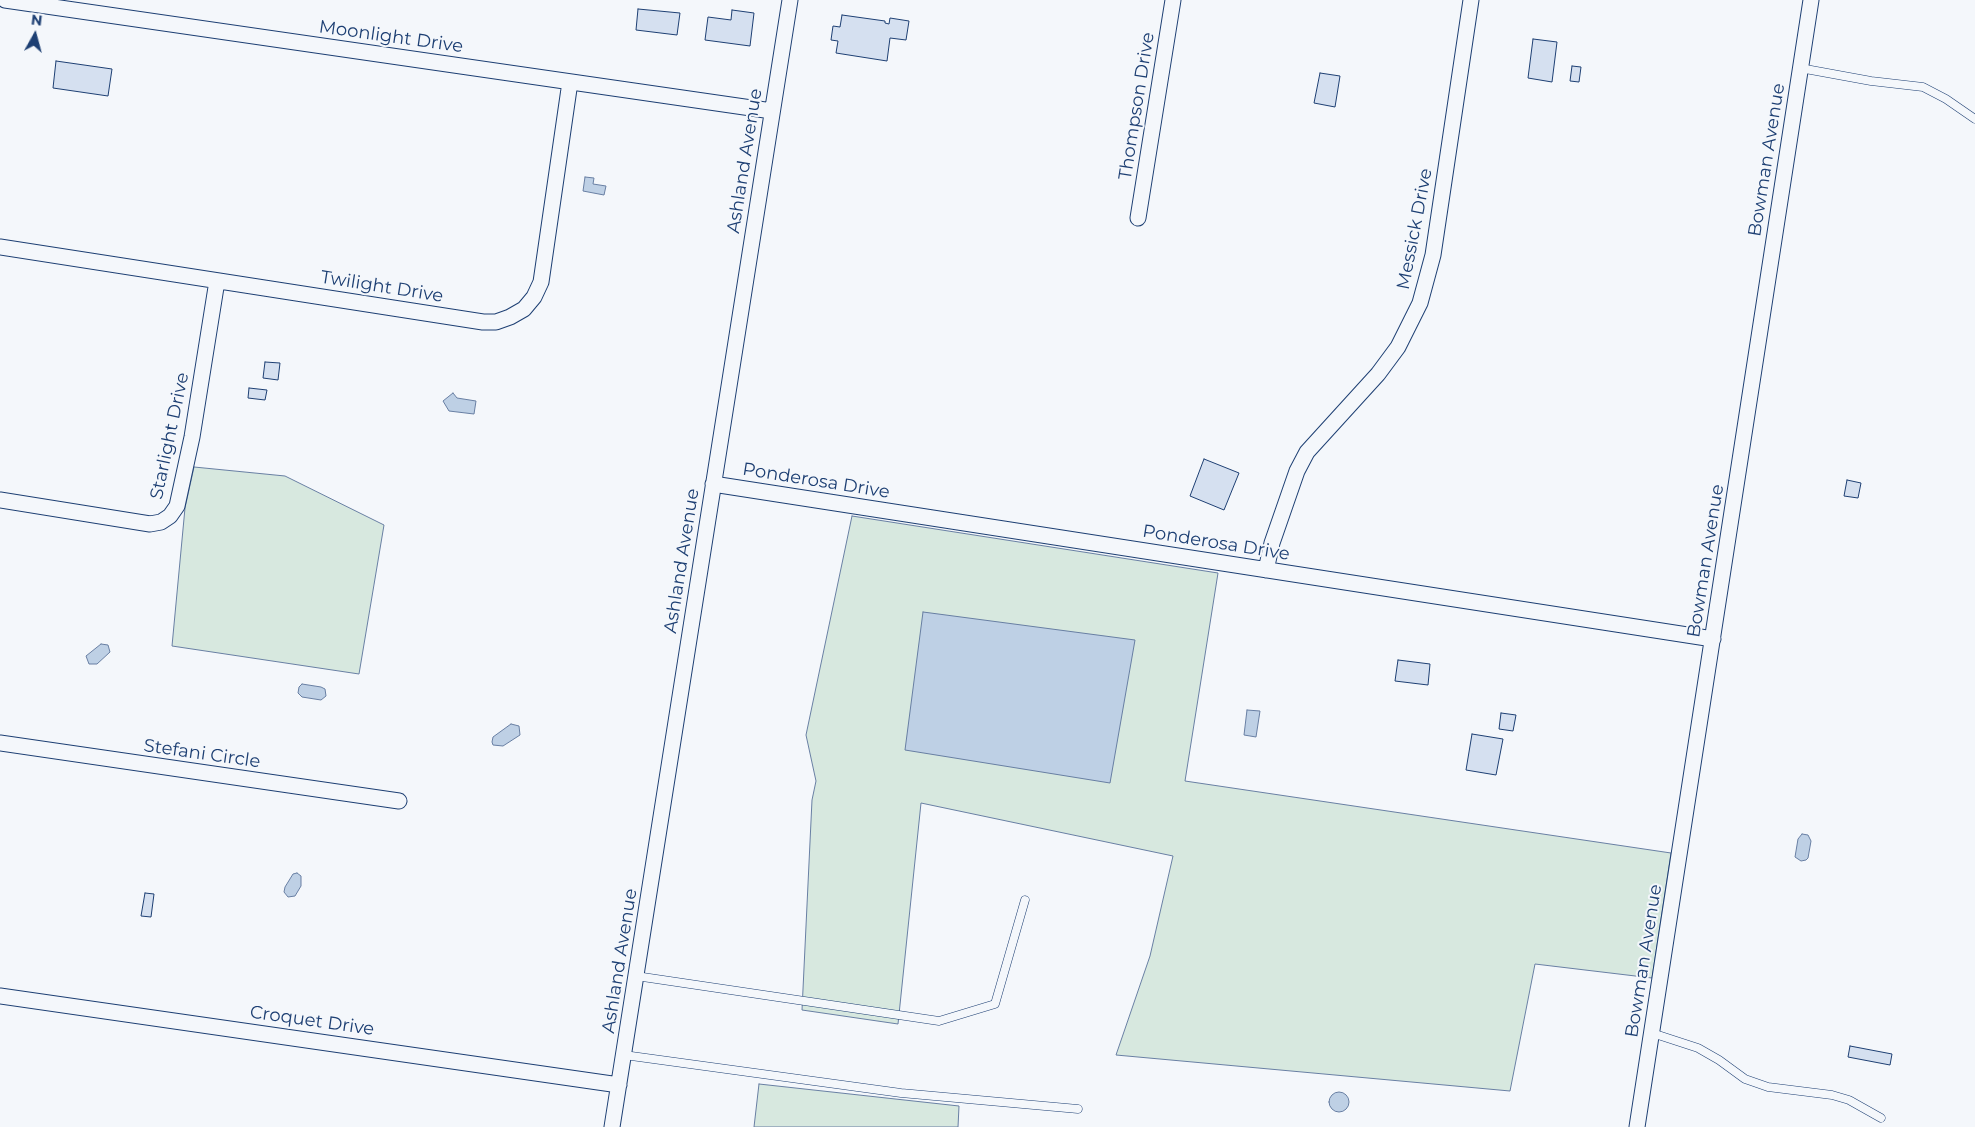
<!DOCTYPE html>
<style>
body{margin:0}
#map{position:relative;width:1975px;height:1127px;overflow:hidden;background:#f4f7fb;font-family:Montserrat,sans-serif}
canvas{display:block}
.north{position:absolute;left:10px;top:10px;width:50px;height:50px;-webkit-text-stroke:4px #f4f7fb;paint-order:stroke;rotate:7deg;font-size:14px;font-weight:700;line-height:20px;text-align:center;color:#1d3f73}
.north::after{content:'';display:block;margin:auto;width:18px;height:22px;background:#1d3f73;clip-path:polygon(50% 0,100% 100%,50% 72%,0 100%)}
</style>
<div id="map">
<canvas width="1975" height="1127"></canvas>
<div class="north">N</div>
</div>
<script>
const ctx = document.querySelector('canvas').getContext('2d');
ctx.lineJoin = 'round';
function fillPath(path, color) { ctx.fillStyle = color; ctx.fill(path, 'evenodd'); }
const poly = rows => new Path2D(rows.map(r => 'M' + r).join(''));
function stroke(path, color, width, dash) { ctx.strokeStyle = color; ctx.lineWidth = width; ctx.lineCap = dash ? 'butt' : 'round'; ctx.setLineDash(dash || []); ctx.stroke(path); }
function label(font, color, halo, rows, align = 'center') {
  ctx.font = font + ' Montserrat,sans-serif'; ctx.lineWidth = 4; ctx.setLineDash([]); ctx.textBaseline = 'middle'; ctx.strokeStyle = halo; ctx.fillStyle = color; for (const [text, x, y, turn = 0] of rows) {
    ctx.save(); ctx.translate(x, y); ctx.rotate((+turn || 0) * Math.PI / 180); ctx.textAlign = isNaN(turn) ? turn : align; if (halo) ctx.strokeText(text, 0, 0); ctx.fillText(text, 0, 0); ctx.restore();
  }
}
const green = poly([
 [194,467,285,476,384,525,359,674,172,646,185,508,194,467],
 [852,516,1218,573,1185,781,1671,853,1652,978,1535,964,1510,1091,1116,1055,1150,956,1173,856,921,803,898,1024,802,1010,812,800,816,781,806,735,852,516],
 [759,1084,959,1106,958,1127,754,1127,759,1084]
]);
const water = poly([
 [585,177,594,178,593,184,606,186,604,195,583,191,585,177],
 [453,393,457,398,476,401,474,414,449,411,443,401,453,393],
 [923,612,1135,640,1110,783,905,750,923,612],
 [101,644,108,645,110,652,97,664,89,664,86,656,101,644],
 [302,684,321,687,325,689,326,696,321,700,302,697,298,693,299,687,302,684],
 [1247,710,1260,711,1256,737,1244,735,1247,710],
 [511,724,519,726,520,735,503,746,493,745,492,742,493,737,511,724],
 [1802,834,1808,835,1811,841,1808,858,1806,860,1801,861,1795,857,1798,839,1802,834],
 [297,873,301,876,301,886,295,896,288,897,284,892,285,887,293,874,297,873],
 '1329 1102a10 10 0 1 1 20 0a10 10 0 1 1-20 0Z'
]);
const building = poly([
 [638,9,680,13,677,35,636,30,638,9],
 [732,10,754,13,750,46,705,40,708,17,731,20,732,10],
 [842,15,885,21,885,23,889,24,890,18,909,21,906,40,890,38,887,61,836,53,838,41,831,40,833,26,840,27,842,15],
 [1533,39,1557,42,1552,82,1528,78,1533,39],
 [56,61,112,69,108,96,53,88,56,61],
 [1572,66,1581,67,1579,82,1570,81,1572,66],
 [1320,73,1340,76,1335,107,1314,103,1320,73],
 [265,362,280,363,278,380,263,378,265,362],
 [249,388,267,390,265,400,248,398,249,388],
 [1204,459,1239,473,1224,510,1190,496,1204,459],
 [1847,480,1861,483,1858,498,1844,496,1847,480],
 [1398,660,1430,664,1428,685,1395,681,1398,660],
 [1501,713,1516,715,1513,731,1499,729,1501,713],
 [1472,734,1503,739,1496,775,1466,770,1472,734],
 [145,893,154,894,151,917,141,916,145,893],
 [1850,1046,1892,1054,1890,1065,1848,1057,1850,1046]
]);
const lane = poly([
 [1800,68,1871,81,1923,87,1946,99,1975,119],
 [636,976,939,1021,995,1004,1025,900],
 [1652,1033,1698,1048,1719,1060,1745,1079,1768,1087,1832,1095,1849,1100,1881,1118],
 [624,1055,901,1093,1078,1109]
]);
const street = poly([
 [5,0,772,111],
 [1138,218,1173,0],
 [0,247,483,322,496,322,510,317,524,309,534,297,541,282,570,82],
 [713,484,1713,639],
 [0,500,150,524,161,522,170,516,177,506,192,437,217,281],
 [1266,570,1272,543,1297,471,1307,452,1378,374,1398,347,1420,303,1433,255,1471,0],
 [0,743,399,801],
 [0,996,619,1085],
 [612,1127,790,0],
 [1637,1127,1811,0]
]);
const streetNames = [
 ["Moonlight Drive",391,37,8],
 ["Thompson Drive",1137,106,-81],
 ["Bowman Avenue",1767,160,-81],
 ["Ashland Avenue",745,161,-81],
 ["Messick Drive",1415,229,-79],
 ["Twilight Drive",382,287,9],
 ["Starlight Drive",170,436,-78],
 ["Ponderosa Drive",816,481,9],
 ["Ponderosa Drive",1216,543,9],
 ["Ashland Avenue",682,561,-81],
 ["Bowman Avenue",1706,561,-81],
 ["Stefani Circle",202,754,8],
 ["Ashland Avenue",620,961,-81],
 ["Bowman Avenue",1644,961,-81],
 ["Croquet Drive",312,1021,8]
];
fillPath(green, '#d7e8df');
stroke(green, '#687fa3', 1);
fillPath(water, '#bed0e5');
stroke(water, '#687fa3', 1);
fillPath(building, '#d5e0f0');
stroke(building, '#1d3f73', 1);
stroke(lane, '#1d3f73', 9);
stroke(street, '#1d3f73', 17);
stroke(lane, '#f4f7fb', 8);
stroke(street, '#f4f7fb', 15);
label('18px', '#1d3f73', '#f4f7fb', streetNames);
</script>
